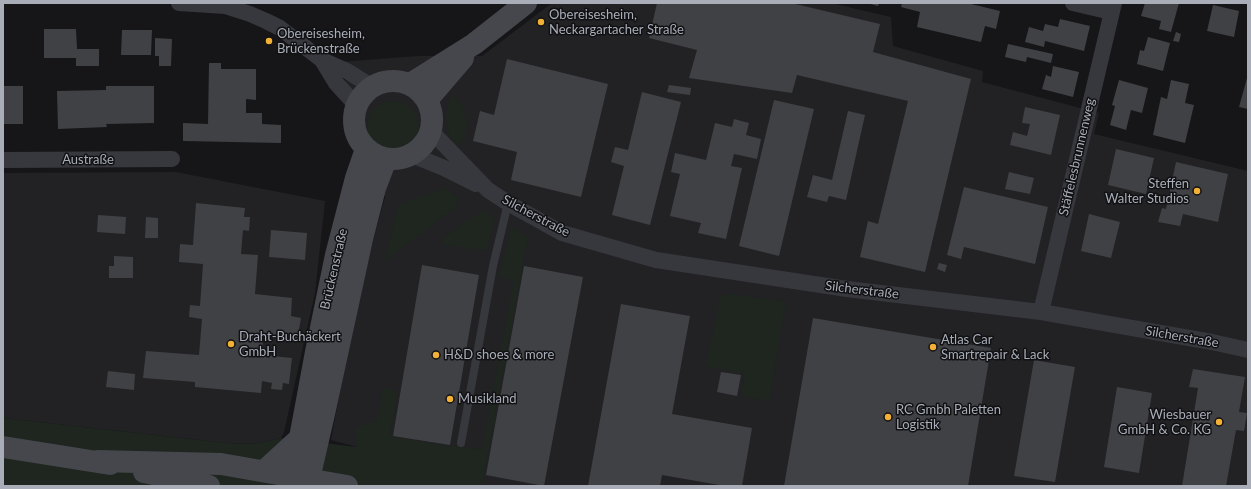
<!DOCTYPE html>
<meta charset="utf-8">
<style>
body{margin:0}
#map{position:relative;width:1251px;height:489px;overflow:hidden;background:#161618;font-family:Lato,sans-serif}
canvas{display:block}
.frame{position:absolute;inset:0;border:4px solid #a8adb8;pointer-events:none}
</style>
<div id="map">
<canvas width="1251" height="489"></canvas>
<div class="frame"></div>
</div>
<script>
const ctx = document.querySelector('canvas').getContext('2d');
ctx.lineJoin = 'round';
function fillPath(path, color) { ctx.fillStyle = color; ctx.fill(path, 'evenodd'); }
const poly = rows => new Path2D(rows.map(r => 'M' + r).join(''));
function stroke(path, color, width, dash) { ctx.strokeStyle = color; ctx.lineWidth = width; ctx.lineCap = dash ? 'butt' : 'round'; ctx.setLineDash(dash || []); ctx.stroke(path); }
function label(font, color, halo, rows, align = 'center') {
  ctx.font = font + ' Lato,sans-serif'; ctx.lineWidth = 3; ctx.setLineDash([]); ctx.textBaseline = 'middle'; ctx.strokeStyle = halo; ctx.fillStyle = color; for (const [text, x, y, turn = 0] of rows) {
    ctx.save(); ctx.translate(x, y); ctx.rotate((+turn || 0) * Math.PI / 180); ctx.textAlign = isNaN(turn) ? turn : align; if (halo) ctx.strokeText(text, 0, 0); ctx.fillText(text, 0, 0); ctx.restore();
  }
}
const built = poly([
 [552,3,831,3,891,17,893,46,983,71,982,82,1099,113,1094,134,1248,171,1248,486,472,486,357,447,331,440,358,295,385,197,339,62,418,56,482,56],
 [176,172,325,201,315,293,284,432,281,438,260,443,236,444,3,418,3,173]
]);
const green = poly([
 [451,94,461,104,467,121,466,134,460,146,454,142,449,135,447,123,447,108],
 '367 127a26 26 0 1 1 52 0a26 26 0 1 1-52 0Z',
 [443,188,457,196,459,200,455,207,384,262,397,210,402,203],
 [484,211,495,218,486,251,444,245,444,238,477,214],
 [511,228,528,236,482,486,3,486,3,418,236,444,260,443,281,438,357,447,355,427,378,420,383,388,398,391,390,436,451,447,452,445,482,450,514,280,499,277],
 [726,293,786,302,769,401,741,396,745,374,706,366,720,299]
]);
const building = poly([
 [657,3,791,3,880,24,873,52,971,79,925,272,860,257,868,221,878,224,908,101,797,75,792,93,689,78,697,50,649,38],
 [867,3,879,3,878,6],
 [902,3,967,3,1000,11,996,29,985,26,981,42,917,27,920,12,901,7],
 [1145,3,1179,3,1171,32,1159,29,1161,21,1141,16],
 [1213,5,1239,11,1234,37,1207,31],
 [1060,19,1090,26,1084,51,1045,41,1044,47,1025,42,1029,27,1043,31,1045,24,1058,27],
 [44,29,76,29,77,49,99,49,99,66,76,66,76,58,44,58],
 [122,30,152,30,151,55,121,55],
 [1176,32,1181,34,1179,42,1173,41],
 [1148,37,1170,43,1163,71,1137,64,1140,50,1144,51],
 [155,38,172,39,171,66,159,66,159,56,155,56],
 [1008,44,1053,54,1051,63,1027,57,1026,62,1005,57],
 [507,59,608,84,581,197,511,180,517,152,473,141,480,111,494,115],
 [209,63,221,63,221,69,256,69,256,100,246,99,246,113,262,113,262,124,281,125,281,143,183,141,183,123,208,124],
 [1053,66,1079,72,1073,97,1042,89,1046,75,1051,77],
 [1247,78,1248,78,1248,109,1239,107],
 [1119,80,1148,88,1142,113,1131,110,1126,130,1110,125,1115,106,1112,105],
 [1171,80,1189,84,1185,103,1194,105,1185,143,1153,135,1161,97,1167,99],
 [669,85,691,88,690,95,667,92],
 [3,86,23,86,23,124,3,124],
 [106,86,154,86,154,123,106,124,107,127,58,129,57,91,106,90],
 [642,92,681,102,650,225,612,215,624,166,611,162,615,147,628,150],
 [774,100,814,109,779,256,739,246],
 [1025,107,1060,115,1051,155,1010,145,1013,132,1027,136,1030,124,1022,123],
 [848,111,865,115,846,200,829,196,827,202,807,197,813,175,832,180],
 [734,119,749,123,746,135,761,139,757,159,734,154,731,166,742,168,726,239,698,233,701,223,670,216,680,174,671,172,675,153,706,160,715,123,732,127],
 [1116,149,1154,158,1146,194,1108,185],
 [1176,162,1228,174,1218,222,1183,214,1180,226,1158,222,1162,208,1166,209],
 [1009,172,1034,178,1030,194,1005,189],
 [964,187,1048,207,1035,264,964,247,961,259,947,255],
 [196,203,245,208,244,217,250,217,249,231,243,230,241,254,258,255,255,294,292,298,291,316,301,318,297,341,263,337,262,355,292,358,289,384,283,383,282,390,271,389,272,383,262,381,261,393,195,387,195,382,143,378,146,351,199,355,202,319,189,317,190,305,200,306,203,264,179,262,180,244,193,245],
 [1089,214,1120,222,1111,258,1081,251],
 [98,215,126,217,125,234,97,232],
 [146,217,158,218,158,238,145,238],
 [271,230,307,233,305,260,269,257],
 [114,256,133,257,133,278,109,278,109,266,114,266],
 [939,263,947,265,945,272,937,269],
 [422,265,479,275,450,445,393,436],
 [524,266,583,277,544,486,486,475],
 [621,304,690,316,672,414,752,428,742,486,725,486,662,475,660,486,588,486],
 [813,318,991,348,968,486,784,486],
 [1034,360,1075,367,1055,482,1014,476],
 [1193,369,1245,377,1239,412,1247,413,1244,431,1236,430,1226,486,1182,486,1198,388,1189,387],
 [108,371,135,374,134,390,106,387],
 [721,372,741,375,737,396,717,392],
 [1117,387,1152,393,1139,473,1104,467]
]);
const lane = poly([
 [461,443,493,266,508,203]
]);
const street = poly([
 [179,3,225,6,250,14,266,21,280,28,322,60,347,71,371,86],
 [1073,3,1111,12],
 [322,60,336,83,356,105],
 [431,131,488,190,508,203,562,233,656,260,847,289,1041,312,1212,342,1248,350],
 [412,155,444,168,476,184],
 [3,160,172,159],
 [1041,312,1114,3]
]);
const secondary = poly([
 '354 120a39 39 0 1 1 78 0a39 39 0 1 1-78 0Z',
 [410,84,474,44,526,3],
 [427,100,463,58],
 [3,447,110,464],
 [97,461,221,464,347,486],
 [264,471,300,438],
 [144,472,209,486],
 [297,486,296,477,300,438,316,352,336,255,356,178,366,149],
 [306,486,309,479,324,414,362,239,375,188,386,159]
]);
const markers = [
 [541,22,4,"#f2b134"],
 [269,41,4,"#f2b134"],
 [1197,191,4,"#f2b134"],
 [231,344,4,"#f2b134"],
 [933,347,4,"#f2b134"],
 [436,355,4,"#f2b134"],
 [450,399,4,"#f2b134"],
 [888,417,4,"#f2b134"],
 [1219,422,4,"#f2b134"]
];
const poiNames = [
 ["Obereisesheim,",549,15],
 ["Neckargartacher Straße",549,30],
 ["Obereisesheim,",277,34],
 ["Brückenstraße",277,49],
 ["Steffen",1189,184,"right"],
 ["Walter Studios",1189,199,"right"],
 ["Draht-Buchäckert",239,337],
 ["GmbH",239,352],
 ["Atlas Car",941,340],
 ["Smartrepair & Lack",941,355],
 ["H&D shoes & more",444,355],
 ["Musikland",458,399],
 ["RC Gmbh Paletten",896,410],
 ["Logistik",896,425],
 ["Wiesbauer",1211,415,"right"],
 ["GmbH & Co. KG",1211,430,"right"]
];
const streetNames = [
 ["Stäffelesbrunnenweg",1077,157,-77],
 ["Austraße",88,160],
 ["Silcherstraße",536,216,28],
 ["Brückenstraße",334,269,-77],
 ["Silcherstraße",862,290,7],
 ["Silcherstraße",1182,337,10]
];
fillPath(built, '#222225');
fillPath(green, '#1e261f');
fillPath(building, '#404145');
stroke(lane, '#37383d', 8);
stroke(street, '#37383d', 16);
stroke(secondary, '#45474d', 22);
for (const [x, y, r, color] of markers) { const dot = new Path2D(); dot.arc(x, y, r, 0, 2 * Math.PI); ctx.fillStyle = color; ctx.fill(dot); stroke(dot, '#111113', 1.5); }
label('13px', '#a8adb8', '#111113', poiNames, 'left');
label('13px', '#a8adb8', '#111113', streetNames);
</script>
